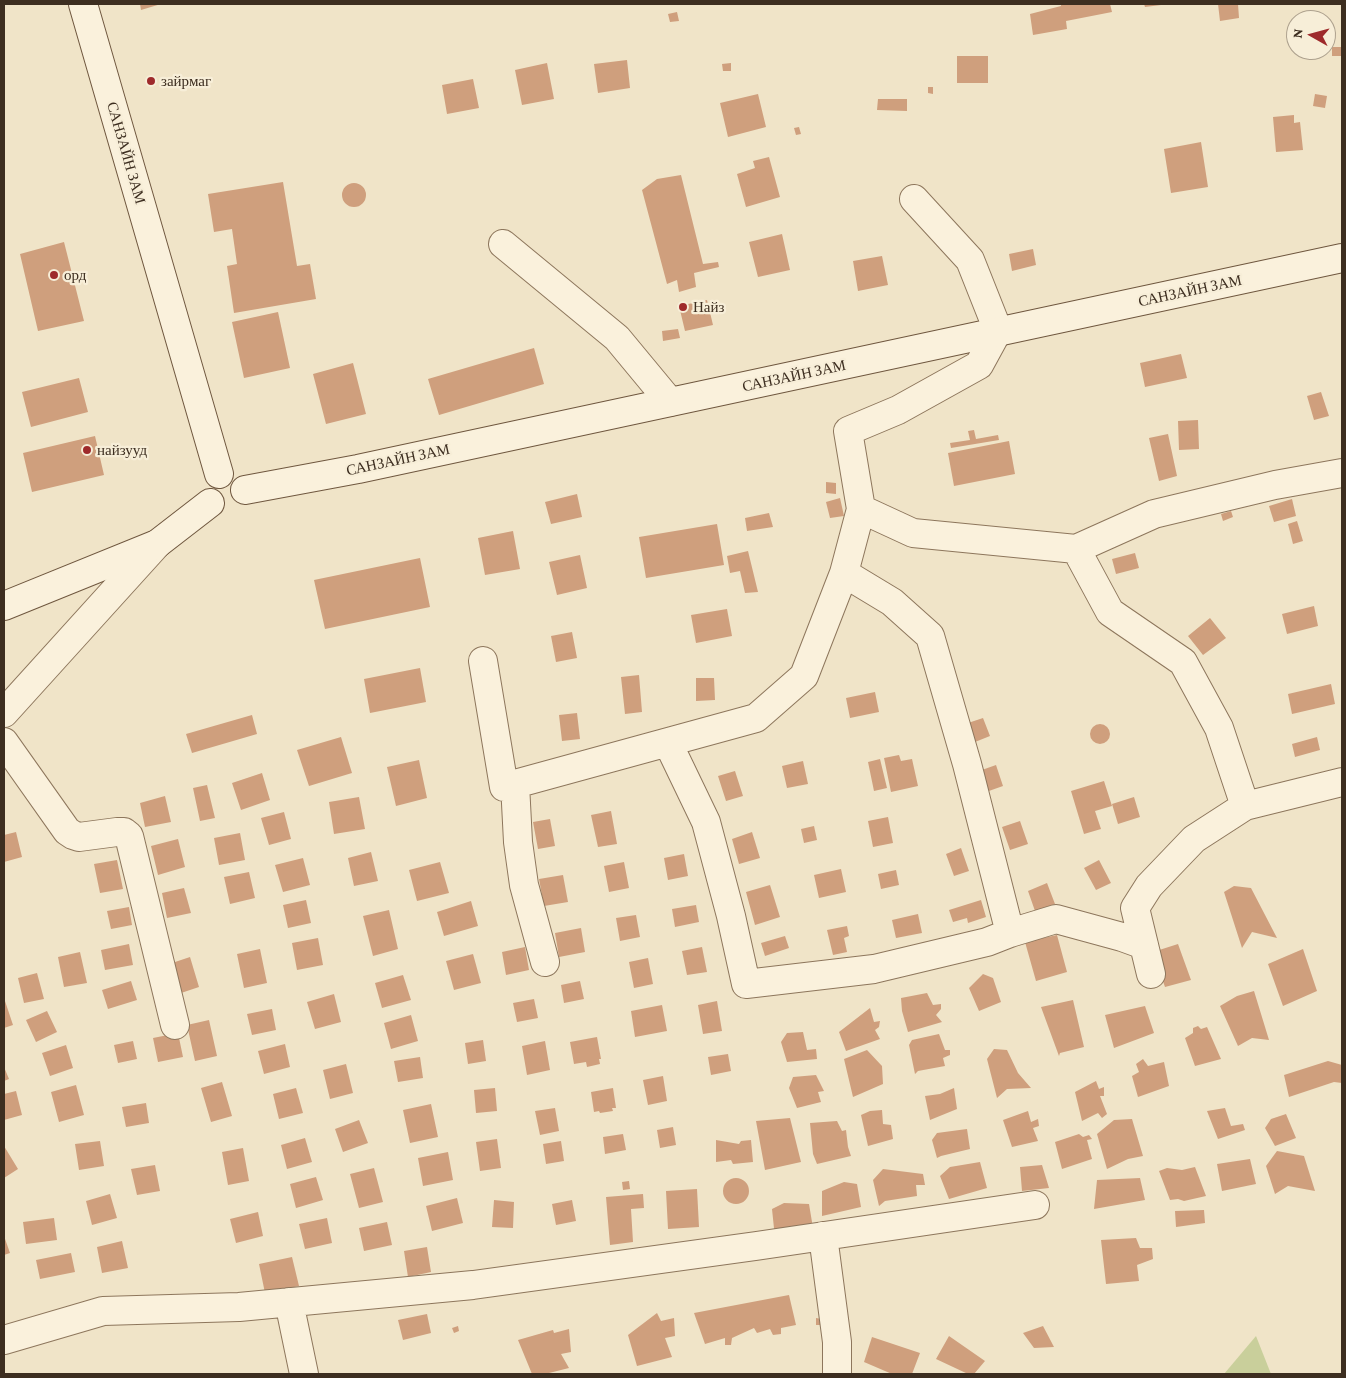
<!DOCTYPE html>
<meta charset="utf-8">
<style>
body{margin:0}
#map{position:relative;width:1346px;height:1378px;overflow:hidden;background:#f0e4c8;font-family:"Crimson Pro",serif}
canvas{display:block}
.frame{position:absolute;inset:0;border:5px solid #3d2e20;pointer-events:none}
.north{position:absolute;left:1286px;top:10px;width:50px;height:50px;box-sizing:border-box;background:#f7eed8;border:1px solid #ada18e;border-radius:50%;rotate:277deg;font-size:14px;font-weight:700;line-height:20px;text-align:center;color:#3d2e20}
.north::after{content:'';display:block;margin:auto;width:18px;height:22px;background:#9e2a2b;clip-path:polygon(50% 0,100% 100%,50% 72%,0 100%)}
</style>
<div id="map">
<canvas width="1346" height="1378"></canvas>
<div class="frame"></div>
<div class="north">N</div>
</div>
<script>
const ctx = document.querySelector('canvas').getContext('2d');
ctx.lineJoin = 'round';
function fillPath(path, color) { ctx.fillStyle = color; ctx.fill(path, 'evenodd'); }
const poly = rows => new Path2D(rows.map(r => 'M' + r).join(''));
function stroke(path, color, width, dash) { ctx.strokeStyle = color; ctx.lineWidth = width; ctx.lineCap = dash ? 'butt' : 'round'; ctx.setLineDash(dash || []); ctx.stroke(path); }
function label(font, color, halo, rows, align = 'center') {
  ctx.font = font + ' "Crimson Pro",serif'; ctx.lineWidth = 4.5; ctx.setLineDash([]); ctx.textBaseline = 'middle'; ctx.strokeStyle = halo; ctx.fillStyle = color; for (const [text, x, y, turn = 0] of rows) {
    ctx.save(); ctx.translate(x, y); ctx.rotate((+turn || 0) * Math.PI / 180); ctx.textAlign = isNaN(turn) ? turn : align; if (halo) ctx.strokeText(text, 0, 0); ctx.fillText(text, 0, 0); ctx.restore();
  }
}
const green = poly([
 [1256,1336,1271,1374,1224,1374]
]);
const building = poly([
 [140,4,161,4,141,10],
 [1061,4,1110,4,1112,12,1066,21,1067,29,1033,35,1030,14,1061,6],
 [1144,4,1161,4,1161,5,1145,7],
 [1218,4,1238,4,1239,18,1220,21],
 [677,12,679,21,670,22,668,14],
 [1332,47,1342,47,1342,56,1332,56],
 [957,56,988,56,988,83,957,83],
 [627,60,630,88,598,93,594,64],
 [547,63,554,99,522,105,515,70],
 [731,63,731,71,723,71,722,64],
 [473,79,479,108,447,114,442,85],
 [928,87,933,87,933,94,928,93],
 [758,94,766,127,728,137,720,103],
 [1315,94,1327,96,1325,108,1313,106],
 [878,99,907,99,907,111,877,110],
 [1294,115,1294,123,1300,122,1303,150,1276,152,1273,117],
 [799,127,801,134,796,135,794,128],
 [1201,142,1208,187,1171,193,1164,149],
 [769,157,780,197,746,207,737,174,755,168,753,161],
 [681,175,703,264,718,262,719,267,694,273,696,287,679,292,677,280,667,284,642,190,657,179],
 [283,182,297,266,310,264,316,299,234,313,227,266,237,264,232,229,214,232,208,194],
 '342 195a12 12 0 1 1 24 0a12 12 0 1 1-24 0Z',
 [782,234,790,270,758,277,749,242],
 [64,242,84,321,38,331,20,254],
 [1033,249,1036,265,1012,271,1009,254],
 [882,256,888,285,858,291,853,261],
 [707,300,713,325,685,331,679,306],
 [278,312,290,368,244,378,232,322],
 [678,329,680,338,663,341,662,331],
 [534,348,544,384,439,415,428,379],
 [1181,354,1187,378,1145,387,1140,363],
 [353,363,366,414,326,424,313,374],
 [79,378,88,412,31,427,22,392],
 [1321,392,1329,416,1314,420,1307,396],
 [1198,420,1199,449,1179,450,1178,421],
 [974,430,976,439,998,435,999,440,951,448,950,443,970,440,968,431],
 [1168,434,1177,476,1159,481,1149,438],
 [95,436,104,475,32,492,23,453],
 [1009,441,1015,474,954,486,948,453],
 [826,482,836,483,836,494,826,493],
 [577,494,582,517,551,524,545,502],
 [840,498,844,516,830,518,826,502],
 [1292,499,1296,516,1274,522,1269,506],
 [1231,511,1233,517,1223,521,1221,514],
 [769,513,773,527,747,531,745,518],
 [1297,521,1303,541,1293,544,1288,524],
 [717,524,724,565,646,578,639,537],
 [513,531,520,569,485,575,478,538],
 [748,551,758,592,745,593,740,571,730,573,727,556],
 [1135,553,1139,568,1116,574,1112,559],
 [580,555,587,588,557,595,549,562],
 [420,558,430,607,325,629,314,580],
 [1314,606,1318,626,1287,634,1282,614],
 [727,609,732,636,696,643,691,615],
 [1210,618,1226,638,1203,655,1188,636],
 [572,632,577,658,556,662,551,636],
 [420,668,426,702,370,713,364,679],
 [639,675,642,712,625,714,621,677],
 [696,678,714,678,715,700,696,701],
 [1331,684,1335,704,1292,714,1288,694],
 [875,692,879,712,850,718,846,698],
 [577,713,580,739,562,741,559,715],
 [252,715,257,734,192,753,186,734],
 [983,718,990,736,975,742,968,723],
 '1090 734a10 10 0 1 1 20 0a10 10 0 1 1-20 0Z',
 [341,737,352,773,309,786,297,750],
 [1317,737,1320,750,1295,757,1292,744],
 [899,755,901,761,912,759,918,786,891,792,884,758],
 [880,759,887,788,874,791,868,762],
 [419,760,427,798,396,806,387,767],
 [803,761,808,784,787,788,782,766],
 [996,765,1003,786,986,792,979,771],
 [735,771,743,796,726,801,718,776],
 [262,773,270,800,241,810,232,783],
 [1104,781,1112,806,1095,811,1101,829,1084,834,1071,791],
 [207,785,215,818,200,821,193,788],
 [165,796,171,822,145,827,140,803],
 [359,797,365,829,334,834,329,802],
 [1134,797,1140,817,1118,824,1112,804],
 [611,811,617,844,598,847,591,815],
 [284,812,291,839,269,845,261,818],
 [888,817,893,843,873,847,868,821],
 [550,819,555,846,538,849,533,822],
 [1020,821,1028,844,1010,850,1002,827],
 [814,826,817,840,804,843,801,829],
 [16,832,22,857,4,862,4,835],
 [752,832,760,858,739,864,732,839],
 [240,833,245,860,219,865,214,838],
 [178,839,185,867,158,875,151,846],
 [961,848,969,871,954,876,946,854],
 [371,852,378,881,354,886,348,858],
 [684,854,688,876,668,880,664,858],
 [303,858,310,885,283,892,275,865],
 [117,860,123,889,100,893,94,864],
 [1099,860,1111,883,1096,890,1084,868],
 [440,862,449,893,417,901,409,870],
 [624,862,629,888,609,892,604,866],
 [841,869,846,892,819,898,814,875],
 [896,870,899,885,881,889,878,874],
 [249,872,255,898,230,904,224,877],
 [563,875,568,902,544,906,539,879],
 [1047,883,1055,904,1035,911,1028,891],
 [770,885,780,917,755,925,746,892],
 [1234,886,1251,888,1277,938,1252,932,1242,948,1224,892],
 [184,888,191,913,167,918,162,893],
 [306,900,311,923,288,928,283,905],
 [981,900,986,917,968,923,967,918,953,922,949,910],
 [471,901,478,926,444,936,437,912],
 [696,905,699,922,675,927,672,909],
 [129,907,132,925,111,929,107,911],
 [389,910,398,949,373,956,363,916],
 [918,914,922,933,896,938,892,920],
 [636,915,640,937,620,941,616,918],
 [847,926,849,936,844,938,847,952,833,955,827,930],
 [581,928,585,952,559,957,555,933],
 [1057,935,1067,972,1036,981,1025,942],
 [785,936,789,948,765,956,761,943],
 [318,938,323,965,297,970,292,943],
 [129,944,133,965,105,970,101,950],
 [1178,944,1191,980,1165,987,1153,952],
 [525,947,529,970,506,975,502,952],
 [702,947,707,972,687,975,682,951],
 [260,949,267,983,244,988,237,954],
 [1303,949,1317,991,1283,1006,1268,964],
 [80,952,87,983,64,987,58,957],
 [473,954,481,983,454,990,446,961],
 [190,957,199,987,181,993,172,963],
 [648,958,653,984,634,988,629,962],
 [37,973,44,999,24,1003,18,978],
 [983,974,993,978,1001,1002,979,1011,969,988],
 [403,975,411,1000,382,1008,375,983],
 [131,981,137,1000,108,1009,102,990],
 [580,981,584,999,564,1003,561,985],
 [1254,991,1269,1040,1252,1038,1238,1046,1220,1006,1237,996],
 [927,993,933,1005,941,1004,941,1009,936,1015,942,1022,908,1032,902,1011,901,998],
 [334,994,341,1022,315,1029,307,1002],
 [4,998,13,1025,4,1028],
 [534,999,538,1018,517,1022,513,1003],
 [1073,1000,1084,1047,1060,1053,1059,1056,1041,1007],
 [717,1001,722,1031,703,1034,698,1005],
 [662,1005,667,1031,635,1037,631,1011],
 [1145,1006,1154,1033,1114,1048,1105,1015],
 [870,1008,874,1022,880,1021,879,1027,875,1030,880,1039,846,1051,839,1032],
 [272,1009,276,1030,252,1035,247,1014],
 [47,1011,57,1032,36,1042,26,1020],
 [411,1015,418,1041,391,1049,384,1023],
 [209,1020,217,1056,195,1061,187,1025],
 [1198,1026,1201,1029,1207,1027,1221,1059,1195,1066,1185,1038,1193,1033,1193,1028],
 [803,1032,807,1050,816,1049,817,1059,787,1062,781,1042,787,1033],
 [178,1033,183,1057,158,1062,153,1038],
 [939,1034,945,1050,950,1050,950,1055,943,1058,945,1066,918,1071,915,1074,909,1045,912,1040],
 [597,1037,601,1059,599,1059,600,1064,587,1067,586,1062,574,1064,570,1042],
 [483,1040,486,1061,468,1064,465,1043],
 [133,1041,137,1059,118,1063,114,1045],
 [545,1041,550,1070,527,1075,522,1046],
 [285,1044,290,1067,264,1074,258,1051],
 [66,1045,73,1068,50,1076,42,1053],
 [994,1049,1007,1050,1018,1073,1031,1088,1007,1089,997,1098,987,1059],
 [867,1050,882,1066,883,1084,853,1097,844,1059],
 [728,1054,731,1071,711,1075,708,1057],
 [420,1057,423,1078,398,1082,394,1061],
 [1143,1059,1148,1066,1164,1062,1169,1086,1138,1097,1132,1076,1139,1072,1136,1064],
 [1328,1061,1342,1065,1342,1083,1334,1082,1289,1097,1284,1075],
 [346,1064,353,1093,330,1099,323,1070],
 [4,1067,9,1079,4,1081],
 [816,1075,824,1091,818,1092,821,1102,797,1108,789,1088,793,1077],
 [663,1076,667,1101,648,1105,643,1080],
 [1096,1081,1099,1089,1104,1087,1104,1096,1100,1096,1107,1114,1102,1118,1098,1113,1082,1121,1075,1092],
 [222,1082,232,1116,211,1122,201,1088],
 [76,1085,84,1115,59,1122,51,1092],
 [296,1088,303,1113,279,1119,273,1094],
 [495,1088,497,1111,476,1113,474,1090],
 [613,1088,616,1108,612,1108,613,1111,600,1113,599,1111,594,1112,591,1092],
 [954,1088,957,1109,930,1120,925,1096,940,1094],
 [16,1091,22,1115,4,1120,4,1094],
 [146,1103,149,1123,126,1127,122,1107],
 [431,1104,438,1137,410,1143,403,1110],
 [555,1108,559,1131,540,1135,535,1111],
 [1225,1108,1231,1126,1243,1124,1245,1130,1218,1139,1207,1111],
 [882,1110,883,1124,891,1125,893,1139,868,1146,861,1115,870,1111],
 [1028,1111,1031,1122,1038,1119,1039,1126,1033,1128,1038,1141,1012,1147,1003,1120],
 [1286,1114,1296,1138,1275,1146,1265,1128,1271,1119],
 [790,1118,801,1162,765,1170,756,1121],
 [1132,1119,1143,1156,1128,1159,1107,1169,1097,1134,1114,1120],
 [359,1120,368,1143,343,1152,335,1129],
 [837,1121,842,1131,846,1130,848,1147,851,1156,817,1164,813,1154,810,1123],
 [673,1127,676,1145,660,1148,657,1130],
 [967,1129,970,1149,941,1156,937,1158,932,1140,937,1133],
 [623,1134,626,1150,605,1154,603,1137],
 [1079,1134,1083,1137,1089,1135,1092,1139,1087,1140,1092,1159,1062,1169,1055,1142],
 [305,1138,312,1162,287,1169,281,1145],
 [497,1139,501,1168,480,1171,476,1142],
 [716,1140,739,1144,741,1141,751,1140,753,1162,733,1164,731,1160,716,1162],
 [100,1141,104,1166,79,1170,75,1144],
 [561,1141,564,1161,546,1164,543,1144],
 [4,1146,18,1169,4,1178],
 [243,1148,249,1181,228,1185,222,1152],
 [1277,1151,1304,1156,1315,1191,1288,1186,1275,1194,1266,1166],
 [448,1152,453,1180,423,1186,418,1158],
 [1250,1159,1256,1184,1222,1191,1217,1164],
 [980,1162,987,1188,949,1199,940,1176,950,1167],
 [155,1165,160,1191,137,1195,131,1169],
 [1042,1165,1049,1188,1022,1191,1020,1167],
 [1195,1167,1206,1196,1184,1201,1178,1199,1170,1200,1159,1171,1167,1168,1182,1170],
 [374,1168,383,1202,359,1208,350,1174],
 [883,1169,923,1174,925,1185,916,1185,917,1196,885,1201,879,1206,873,1180],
 [316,1177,323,1200,296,1208,290,1184],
 '723 1191a13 13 0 1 1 26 0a13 13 0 1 1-26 0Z',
 [1140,1178,1145,1200,1094,1209,1097,1180],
 [629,1181,630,1189,623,1190,622,1182],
 [844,1182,857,1184,861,1207,822,1216,822,1191],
 [697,1189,699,1227,668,1229,666,1191],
 [110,1194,117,1218,92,1225,86,1201],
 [643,1194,644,1208,631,1209,633,1242,610,1245,606,1197],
 [457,1198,463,1223,432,1231,426,1206],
 [494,1200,514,1202,513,1228,492,1227],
 [572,1200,576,1221,556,1225,552,1204],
 [784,1203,809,1204,814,1234,775,1238,772,1209],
 [1204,1210,1205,1223,1176,1227,1175,1211],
 [258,1212,263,1236,236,1243,230,1219],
 [54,1218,57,1240,26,1244,23,1222],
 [327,1218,332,1243,305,1249,299,1224],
 [387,1222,392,1245,364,1251,359,1228],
 [4,1236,10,1253,4,1255],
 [1136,1238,1140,1248,1152,1248,1153,1259,1137,1265,1139,1281,1106,1284,1101,1240],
 [122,1241,128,1268,102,1273,97,1247],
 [427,1247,431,1272,408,1277,404,1251],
 [71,1253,75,1272,40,1279,36,1260],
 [292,1257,299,1286,265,1293,259,1264],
 [789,1295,796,1325,781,1328,781,1334,773,1335,770,1329,757,1333,754,1328,732,1338,731,1345,725,1345,725,1338,705,1344,694,1313],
 [657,1313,661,1321,674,1318,675,1336,665,1338,672,1357,637,1366,628,1335],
 [427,1314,431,1333,403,1340,398,1320],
 [816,1318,822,1319,822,1325,816,1325],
 [458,1326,459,1331,454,1333,452,1328],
 [1043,1326,1054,1347,1034,1348,1023,1333],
 [569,1329,571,1352,561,1354,569,1368,545,1374,532,1374,518,1340,553,1330,554,1333],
 [949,1336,985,1361,974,1374,968,1374,936,1359],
 [872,1337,920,1353,912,1374,892,1374,864,1362]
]);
const street = poly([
 [503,244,617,338,670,402],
 [861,509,913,533,1076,549,1154,514,1275,485,1342,473],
 [1076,549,1110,612,1183,662,1219,728,1245,806,1342,782],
 [844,573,892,602,930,636,967,764,1010,933],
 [483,661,504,787,756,718,804,676,844,573,861,509,848,431,898,410,979,365,997,332,995,323,970,260,914,199],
 [4,713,157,544],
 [4,742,67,831,73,835,79,837,117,832,124,832,129,836,175,1025],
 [668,743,706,822,731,916,746,984,874,969,987,942,1010,933,1056,919,1122,937,1144,945],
 [515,784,518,842,524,885,545,962],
 [1151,974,1135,908,1149,886,1194,839,1245,806],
 [823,1236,837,1342,837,1374],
 [289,1302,304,1374],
 [4,1340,103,1311,239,1307,473,1285,756,1246,1035,1205]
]);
const secondary = poly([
 [83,4,219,474],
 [245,490,358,469,1342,258],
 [4,606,157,544,210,503]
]);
const markers = [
 [151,81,5,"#9e2a2b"],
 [54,275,5,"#9e2a2b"],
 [683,307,5,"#9e2a2b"],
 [87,450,5,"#9e2a2b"]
];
const poiNames = [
 ["зайрмаг",161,81],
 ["орд",64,275],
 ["Найз",693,307],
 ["найзууд",97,450]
];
const streetNames = [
 ["САНЗАЙН ЗАМ",126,153,74],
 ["САНЗАЙН ЗАМ",1190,291,-12],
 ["САНЗАЙН ЗАМ",794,376,-12],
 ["САНЗАЙН ЗАМ",398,460,-12]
];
fillPath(green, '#c9cf9b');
fillPath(building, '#cf9f7d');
stroke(street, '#8d765c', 30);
stroke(secondary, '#6f573f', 30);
stroke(street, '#faf1dc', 28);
stroke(secondary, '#faf1dc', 28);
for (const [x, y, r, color] of markers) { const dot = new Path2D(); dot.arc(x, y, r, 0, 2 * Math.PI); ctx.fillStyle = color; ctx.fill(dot); stroke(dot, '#f7eed8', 2); }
label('15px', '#3d2e20', '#f7eed8', poiNames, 'left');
label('15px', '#3d2e20', '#f7eed8', streetNames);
</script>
